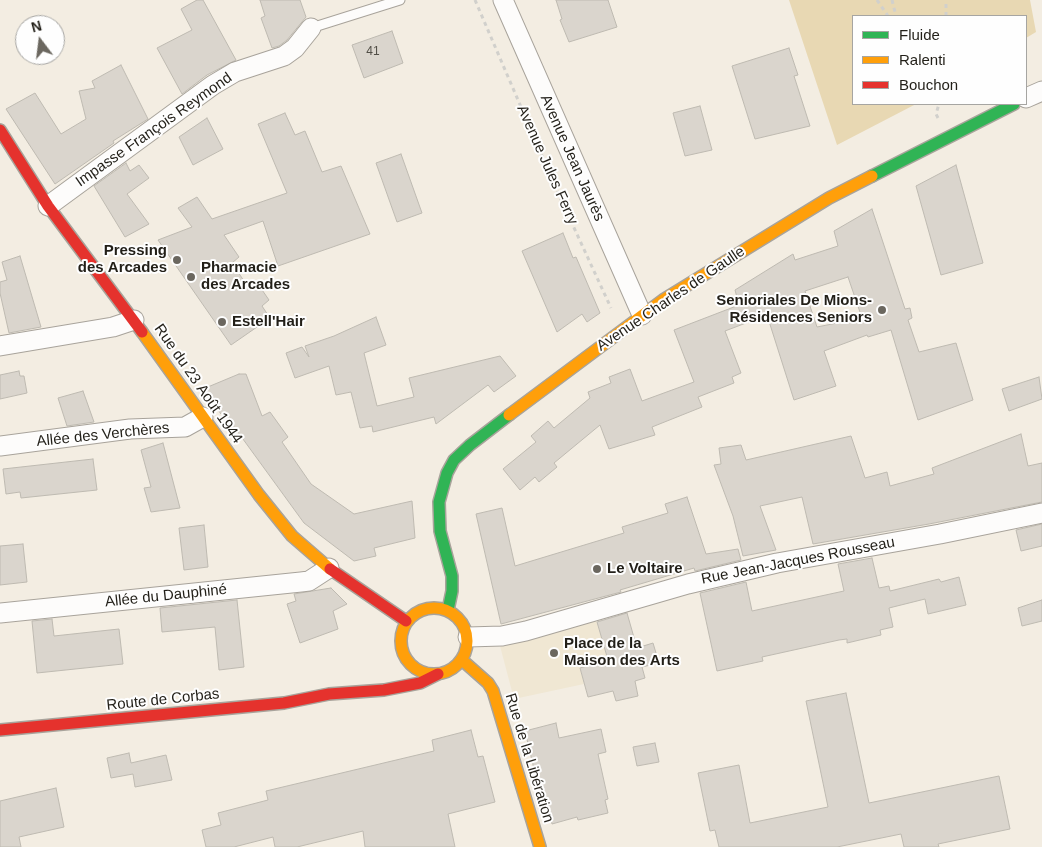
<!DOCTYPE html>
<meta charset="utf-8">
<style>
body{margin:0}
#map{position:relative;width:1042px;height:847px;overflow:hidden;background:#f3ede2;font-family:Helvetica,sans-serif}
canvas{display:block}
.legend{position:absolute;left:852px;top:15px;width:175px;height:90px;box-sizing:border-box;background:#fefefe;border:1px solid #a6a5a2;margin:0;padding:6px 9px;list-style:none;font-size:15px;color:#221f18}
.legend li{display:flex;align-items:center;gap:10px;height:25px}
.legend b{width:25px;border:1px solid #a6a5a2}
.north{position:absolute;left:15px;top:15px;width:50px;height:50px;box-sizing:border-box;background:#fefefe;border:1px solid #a6a5a2;border-radius:50%;rotate:345deg;font-size:14px;font-weight:700;line-height:20px;text-align:center;color:#221f18}
.north::after{content:'';display:block;margin:auto;width:18px;height:22px;background:#6b675f;clip-path:polygon(50% 0,100% 100%,50% 72%,0 100%)}
</style>
<div id="map">
<canvas width="1042" height="847"></canvas>
<ul class="legend">
<li><b style="height:6px;background:#30b455"></b>Fluide</li>
<li><b style="height:6px;background:#ff9f0a"></b>Ralenti</li>
<li><b style="height:6px;background:#e5322d"></b>Bouchon</li>
</ul>
<div class="north">N</div>
</div>
<script>
const ctx = document.querySelector('canvas').getContext('2d');
ctx.lineJoin = 'round';
function fillPath(path, color) { ctx.fillStyle = color; ctx.fill(path, 'evenodd'); }
const poly = rows => new Path2D(rows.map(r => 'M' + r).join(''));
function stroke(path, color, width, dash) { ctx.strokeStyle = color; ctx.lineWidth = width; ctx.lineCap = dash ? 'butt' : 'round'; ctx.setLineDash(dash || []); ctx.stroke(path); }
function label(font, color, halo, rows, align = 'center') {
  ctx.font = font + ' Helvetica,sans-serif'; ctx.lineWidth = 4; ctx.setLineDash([]); ctx.textBaseline = 'middle'; ctx.strokeStyle = halo; ctx.fillStyle = color; for (const [text, x, y, turn = 0] of rows) {
    ctx.save(); ctx.translate(x, y); ctx.rotate((+turn || 0) * Math.PI / 180); ctx.textAlign = isNaN(turn) ? turn : align; if (halo) ctx.strokeText(text, 0, 0); ctx.fillText(text, 0, 0); ctx.restore();
  }
}
const built = poly([
 [596,620,608,660,580,668,584,684,514,699,500,646]
]);
const green = poly([
 [789,0,1030,0,1036,32,1026,38,1026,16,853,16,853,104,916,104,837,145]
]);
const building = poly([
 [197,0,203,0,236,60,207,75,182,94,157,48,192,30,181,9,197,0],
 [260,0,300,0,306,17,287,40,279,46,272,48,261,18,265,16,260,0],
 [556,0,608,0,617,27,569,42,560,20,562,19,556,0],
 [392,31,403,63,364,78,352,45,392,31],
 [789,48,798,75,794,76,810,126,755,139,732,66,789,48],
 [121,65,148,119,113,141,114,143,55,184,6,109,35,93,61,134,86,119,79,91,95,88,92,81,121,65],
 [700,106,712,150,685,156,673,113,700,106],
 [285,113,295,135,305,131,322,172,341,166,370,234,278,266,263,221,224,235,239,257,232,263,250,290,258,284,269,300,262,306,270,318,231,345,158,240,192,227,178,208,197,197,212,219,287,193,258,124,285,113],
 [207,118,223,149,193,165,179,137,207,118],
 [401,154,422,213,397,222,376,163,401,154],
 [126,163,130,171,139,165,149,178,127,194,149,224,125,237,94,186,126,163],
 [956,165,983,263,941,275,916,186,956,165],
 [872,209,905,309,910,308,912,318,908,320,919,352,956,343,973,400,918,420,891,330,868,337,867,335,824,351,836,386,794,400,767,315,725,331,741,373,732,377,734,383,698,397,702,407,652,427,655,435,609,449,600,425,554,463,557,467,539,482,535,477,520,490,503,469,536,442,531,436,548,421,554,428,590,398,588,392,611,383,609,377,630,369,642,401,694,382,674,330,739,305,735,290,793,254,795,260,838,246,834,231,872,209],
 [848,277,862,318,817,327,805,291,848,277],
 [563,233,573,258,576,257,600,313,587,322,582,314,557,332,522,251,563,233],
 [20,256,41,327,9,333,0,293,0,282,7,280,2,262,20,256],
 [376,317,386,345,364,353,377,406,414,397,409,378,500,356,516,376,494,392,488,385,436,424,434,417,373,432,372,426,360,428,351,392,336,395,329,366,295,378,286,353,302,347,309,357,305,346,334,336,376,317],
 [19,371,20,376,24,376,27,393,0,399,0,375,19,371],
 [239,374,246,374,262,416,270,412,288,437,282,442,311,484,354,514,412,501,415,538,374,548,376,556,354,561,304,523,224,413,221,414,203,389,239,374],
 [1039,377,1042,399,1009,411,1002,389,1039,377],
 [83,391,94,422,67,426,58,398,83,391],
 [1021,434,1028,466,1042,463,1042,502,929,524,813,544,802,497,760,506,776,550,743,556,733,516,714,465,721,464,719,448,741,445,746,460,851,436,865,478,887,472,890,486,934,474,932,468,1021,434],
 [163,443,180,508,151,512,144,488,151,487,141,450,163,443],
 [93,459,97,490,21,498,20,492,6,494,3,469,93,459],
 [687,497,706,554,738,549,741,560,695,571,694,568,620,590,621,592,501,624,476,514,502,508,515,566,624,533,622,527,668,513,665,504,687,497],
 [1042,524,1042,546,1021,551,1016,530,1042,524],
 [204,525,208,567,184,570,179,528,204,525],
 [23,544,27,582,0,585,0,546,23,544],
 [872,558,879,588,889,586,890,591,939,579,941,582,959,577,966,605,928,614,925,599,889,608,893,627,880,630,881,635,847,643,847,639,839,640,762,657,763,661,717,671,700,593,746,582,752,611,844,591,838,564,872,558],
 [331,588,347,604,333,611,338,629,300,643,287,604,296,601,294,594,331,588],
 [237,600,244,667,219,670,215,627,162,632,160,608,237,600],
 [1042,600,1042,621,1022,626,1018,608,1042,600],
 [627,613,637,648,653,643,659,663,642,667,645,678,635,681,638,696,616,701,613,691,588,697,580,668,608,660,597,622,627,613],
 [52,619,54,636,119,629,123,664,37,673,32,621,52,619],
 [846,693,869,803,999,776,1010,829,938,844,939,847,904,847,901,834,837,847,719,847,715,830,710,831,698,773,739,765,750,823,828,807,806,701,846,693],
 [556,723,559,738,601,729,606,752,598,754,608,799,605,800,608,813,578,820,577,817,552,824,543,785,538,786,525,731,556,723],
 [471,730,478,757,483,756,495,802,448,814,455,847,365,847,363,831,297,847,275,847,273,837,234,847,206,847,202,830,221,825,218,813,268,800,266,791,434,751,432,740,471,730],
 [655,743,659,762,637,766,633,747,655,743],
 [129,753,131,763,166,755,172,780,135,787,133,774,111,778,107,758,129,753],
 [56,788,64,827,19,837,21,847,0,847,0,801,56,788]
]);
const path = poly([
 [475,0,558,193,611,308],
 [877,0,888,16],
 [892,0,896,16],
 [946,16,946,0],
 [938,118,936,114,939,104]
]);
const lane = poly([
 [311,28,400,0]
]);
const street = poly([
 [503,0,642,315],
 [1026,98,1042,91],
 [48,206,213,85,235,72,284,56,295,48,311,28],
 [0,346,113,327,134,320],
 [0,446,130,429,185,427,203,417],
 [0,613,301,582,309,581,329,568],
 [468,637,502,636,526,631,688,584,777,563,940,534,1042,513]
]);
const fast = poly([
 [872,176,1014,104],
 [448,610,452,591,452,576,440,531,439,502,447,473,454,460,470,445,509,415]
]);
const slow = poly([
 [142,332,259,495,292,536,330,569],
 [509,415,663,300,829,198,872,176],
 '401 641a33 33 0 1 1 66 0a33 33 0 1 1-66 0Z',
 [462,660,488,683,493,691,540,847]
]);
const jam = poly([
 [0,130,48,206,142,332],
 [330,569,406,621],
 [0,730,284,703,329,694,384,690,420,683,438,674]
]);
const markers = [
 [177,260,5,"#6b675f"],
 [191,277,5,"#6b675f"],
 [882,310,5,"#6b675f"],
 [222,322,5,"#6b675f"],
 [597,569,5,"#6b675f"],
 [554,653,5,"#6b675f"]
];
const numberNames = [
 ["41",373,52]
];
const streetNames = [
 ["Impasse François Reymond",154,130,-35],
 ["Avenue Jean Jaurès",572,158,66],
 ["Avenue Jules Ferry",547,165,66],
 ["Avenue Charles de Gaulle",671,299,-34],
 ["Rue du 23 Août 1944",198,384,55],
 ["Allée des Verchères",103,435,-6],
 ["Rue Jean-Jacques Rousseau",798,561,-11],
 ["Allée du Dauphiné",166,596,-6],
 ["Route de Corbas",163,700,-6],
 ["Rue de la Libération",529,758,73]
];
const poiNames = [
 ["Pressing",167,251,"right"],
 ["des Arcades",167,268,"right"],
 ["Pharmacie",201,268],
 ["des Arcades",201,285],
 ["Senioriales De Mions-",872,301,"right"],
 ["Résidences Seniors",872,318,"right"],
 ["Estell'Hair",232,322],
 ["Le Voltaire",607,569],
 ["Place de la",564,644],
 ["Maison des Arts",564,661]
];
fillPath(built, '#f0e7d3');
fillPath(green, '#e8d8b3');
fillPath(building, '#dad5cd');
stroke(building, '#bebab1', 1);
stroke(lane, '#a8a39b', 11);
stroke(street, '#a8a39b', 21);
stroke(fast, '#a8a39b', 14);
stroke(slow, '#a8a39b', 14);
stroke(jam, '#a8a39b', 14);
stroke(path, '#d1d0cc', 3, [4, 4]);
stroke(lane, '#fdfcfb', 9);
stroke(street, '#fdfcfb', 19);
stroke(fast, '#30b455', 11);
stroke(slow, '#ff9f0a', 11);
stroke(jam, '#e5322d', 11);
for (const [x, y, r, color] of markers) { const dot = new Path2D(); dot.arc(x, y, r, 0, 2 * Math.PI); ctx.fillStyle = color; ctx.fill(dot); stroke(dot, '#fefefe', 2); }
label('12px', '#514e46', null, numberNames);
label('15px', '#221f18', '#fefefe', streetNames);
label('bold 15px', '#221f18', '#fefefe', poiNames, 'left');
</script>
